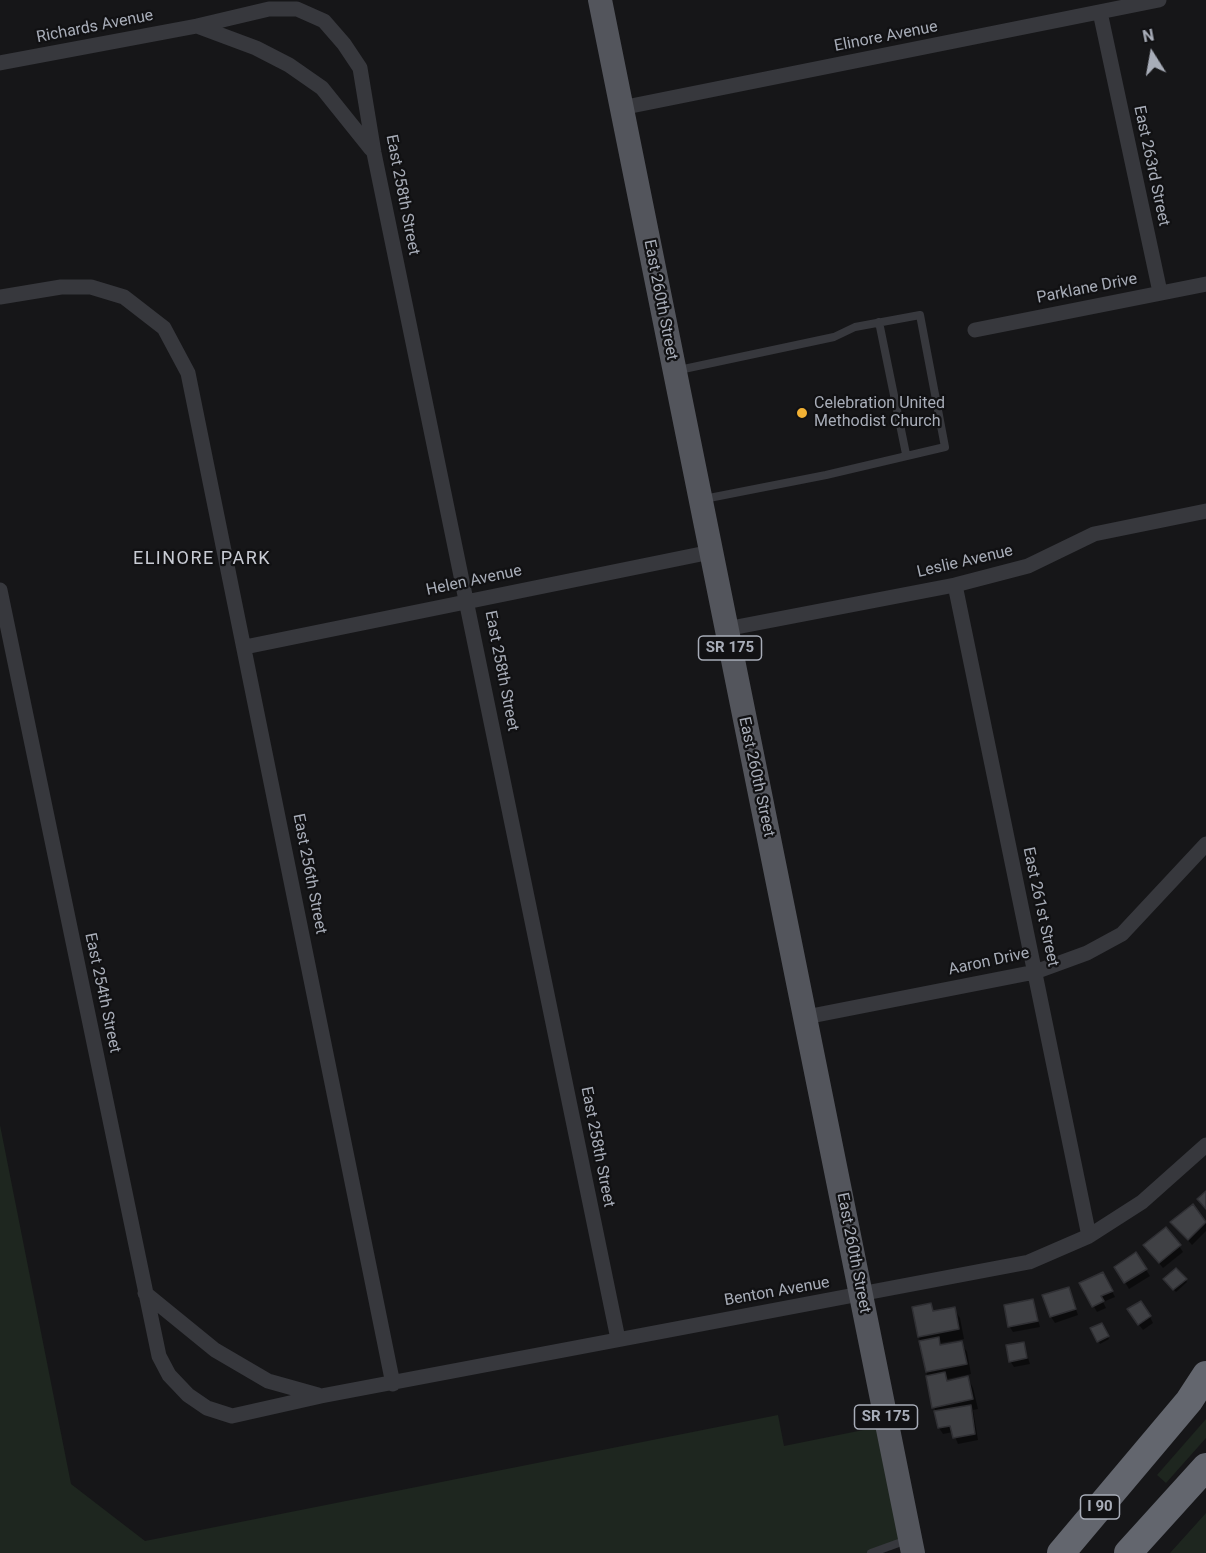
<!DOCTYPE html>
<style>
body{margin:0}
#map{position:relative;width:1206px;height:1553px;overflow:hidden;background:#161618;font-family:Roboto,sans-serif}
canvas{display:block}
.north{position:absolute;left:1122px;top:24px;width:60px;height:60px;-webkit-text-stroke:4px #111113;paint-order:stroke;rotate:349deg;font-size:16px;font-weight:700;line-height:24px;text-align:center;color:#a8adb8}
.north::after{content:'';display:block;margin:auto;width:21px;height:27px;background:#a8adb8;clip-path:polygon(50% 0,100% 100%,50% 72%,0 100%)}
</style>
<div id="map">
<canvas width="1206" height="1553"></canvas>
<div class="north">N</div>
</div>
<script>
const ctx = document.querySelector('canvas').getContext('2d');
ctx.lineJoin = 'round';
function fillPath(path, color) { ctx.fillStyle = color; ctx.fill(path, 'evenodd'); }
const poly = rows => new Path2D(rows.map(r => 'M' + r).join(''));
function stroke(path, color, width, dash) { ctx.strokeStyle = color; ctx.lineWidth = width; ctx.lineCap = dash ? 'butt' : 'round'; ctx.setLineDash(dash || []); ctx.stroke(path); }
function label(font, color, halo, rows, align = 'center') {
  ctx.font = font + ' Roboto,sans-serif'; ctx.lineWidth = 4.5; ctx.setLineDash([]); ctx.textBaseline = 'middle'; ctx.strokeStyle = halo; ctx.fillStyle = color; for (const [text, x, y, turn = 0] of rows) {
    ctx.save(); ctx.translate(x, y); ctx.rotate((+turn || 0) * Math.PI / 180); ctx.textAlign = isNaN(turn) ? turn : align; if (halo) ctx.strokeText(text, 0, 0); ctx.fillText(text, 0, 0); ctx.restore();
  }
}
const green = poly([
 [0,1125,71,1484,145,1541,778,1415,784,1446,888,1425,910,1539,871,1553,0,1553],
 [1206,1419,1206,1438,1166,1483,1157,1475],
 [1206,1513,1206,1553,1170,1553]
]);
const shadow = poly([
 [1192,1206,1206,1223,1206,1231,1192,1245,1172,1222],
 [1145,1246,1179,1246,1183,1252,1163,1268],
 [1136,1254,1150,1276,1129,1289,1116,1267],
 [1106,1280,1115,1297,1103,1302,1106,1308,1097,1312,1081,1284],
 [1186,1280,1187,1282,1176,1292,1167,1282],
 [1071,1295,1078,1315,1055,1323,1051,1317],
 [1033,1301,1040,1327,1013,1332,1009,1326],
 [930,1305,934,1312,954,1309,960,1318,964,1339,940,1343,942,1346,961,1343,967,1352,971,1374,947,1379,949,1382,968,1378,973,1388,978,1409,973,1410,978,1440,958,1444,953,1432,943,1434,939,1428,919,1337],
 [1132,1316,1150,1317,1153,1323,1143,1330],
 [1101,1324,1109,1339,1100,1344,1092,1328],
 [1023,1343,1030,1364,1014,1367,1010,1361]
]);
const building = poly([
 [1206,1191,1206,1209,1197,1199,1206,1191],
 [1193,1204,1206,1222,1188,1240,1170,1222,1193,1204],
 [1166,1227,1181,1245,1159,1263,1143,1245,1166,1227],
 [1136,1252,1147,1269,1124,1283,1114,1267,1136,1252],
 [1176,1268,1187,1279,1173,1290,1163,1279,1176,1268],
 [1103,1272,1113,1291,1101,1296,1104,1301,1092,1307,1079,1283,1103,1272],
 [1069,1287,1076,1309,1050,1317,1042,1295,1069,1287],
 [1033,1299,1038,1321,1008,1327,1004,1305,1033,1299],
 [1141,1301,1151,1316,1138,1325,1127,1309,1141,1301],
 [931,1303,933,1311,955,1307,959,1329,918,1337,912,1307,931,1303],
 [1102,1323,1109,1336,1097,1342,1090,1328,1102,1323],
 [939,1337,940,1345,962,1341,967,1364,926,1372,919,1341,939,1337],
 [1024,1342,1027,1358,1009,1362,1006,1345,1024,1342],
 [945,1372,947,1381,968,1376,973,1399,932,1408,926,1376,945,1372],
 [971,1405,975,1434,953,1438,950,1426,938,1428,934,1411,971,1405]
]);
const service = poly([
 [879,322,906,454],
 [679,370,834,337,855,327,920,315,945,447,826,475,704,499],
 [871,1553,907,1540]
]);
const minor = poly([
 [1100,12,1160,292],
 [197,26,256,48,289,65,322,88,371,149],
 [0,63,197,26,269,9,297,9,324,21,344,44,360,68,374,153,618,1339],
 [621,108,1159,0],
 [0,297,61,287,91,287,124,297,164,328,188,373,393,1384],
 [975,330,1206,284],
 [955,585,1089,1236],
 [0,590,159,1356,169,1375,188,1395,207,1408,232,1416,321,1396,1029,1262,1089,1236,1142,1202,1206,1145],
 [726,629,955,585,1028,566,1094,534,1206,511],
 [245,647,711,552],
 [806,1017,1035,972,1087,953,1122,934,1206,844],
 [145,1293,215,1350,268,1381,318,1395]
]);
const primary = poly([
 [600,0,913,1553]
]);
const motorway = poly([
 [1061,1553,1189,1401,1206,1375],
 [1128,1553,1206,1467]
]);
const markers = [
 [802,413,6,"#f2b134"]
];
const shields = [
 [730,648,63],
 [886,1417,63],
 [1100,1507,39]
];
const shieldNames = [
 ["SR 175",730,648],
 ["SR 175",886,1417],
 ["I 90",1100,1507]
];
const streetNames = [
 ["Richards Avenue",95,27,-11],
 ["Elinore Avenue",886,37,-11],
 ["East 263rd Street",1151,166,78],
 ["East 258th Street",402,195,79],
 ["Parklane Drive",1087,289,-11],
 ["East 260th Street",660,300,79],
 ["Leslie Avenue",965,562,-13],
 ["Helen Avenue",474,581,-12],
 ["East 258th Street",501,671,79],
 ["East 260th Street",756,777,78],
 ["East 256th Street",309,874,79],
 ["East 261st Street",1040,907,78],
 ["Aaron Drive",989,962,-12],
 ["East 254th Street",102,993,78],
 ["East 258th Street",597,1147,79],
 ["East 260th Street",853,1253,79],
 ["Benton Avenue",777,1292,-10]
];
const poiNames = [
 ["Celebration United",814,404],
 ["Methodist Church",814,422]
];
const neighbourhoodNames = [
 ["ELINORE PARK",202,559]
];
fillPath(green, '#1e261f');
fillPath(shadow, '#0007');
fillPath(building, '#404145');
stroke(building, '#303034', 1.5);
stroke(service, '#37383d', 8);
stroke(minor, '#37383d', 15);
stroke(primary, '#53555c', 24);
stroke(motorway, '#63666e', 28);
for (const [x, y, r, color] of markers) { const dot = new Path2D(); dot.arc(x, y, r, 0, 2 * Math.PI); ctx.fillStyle = color; ctx.fill(dot); stroke(dot, '#111113', 2); }
for (const [x, y, w] of shields) { const box = new Path2D(); box.roundRect(x - w / 2, y - 12, w, 24, 4.5); ctx.fillStyle = '#111113'; ctx.fill(box); stroke(box, '#a8adb8', 1.5); }
label('bold 15px', '#a8adb8', null, shieldNames);
label('16px', '#a8adb8', '#111113', streetNames);
label('16px', '#a8adb8', '#111113', poiNames, 'left');
ctx.letterSpacing = '1.5px';
label('18px', '#c9ccd4', '#111113', neighbourhoodNames);
ctx.letterSpacing = '0px';
</script>
